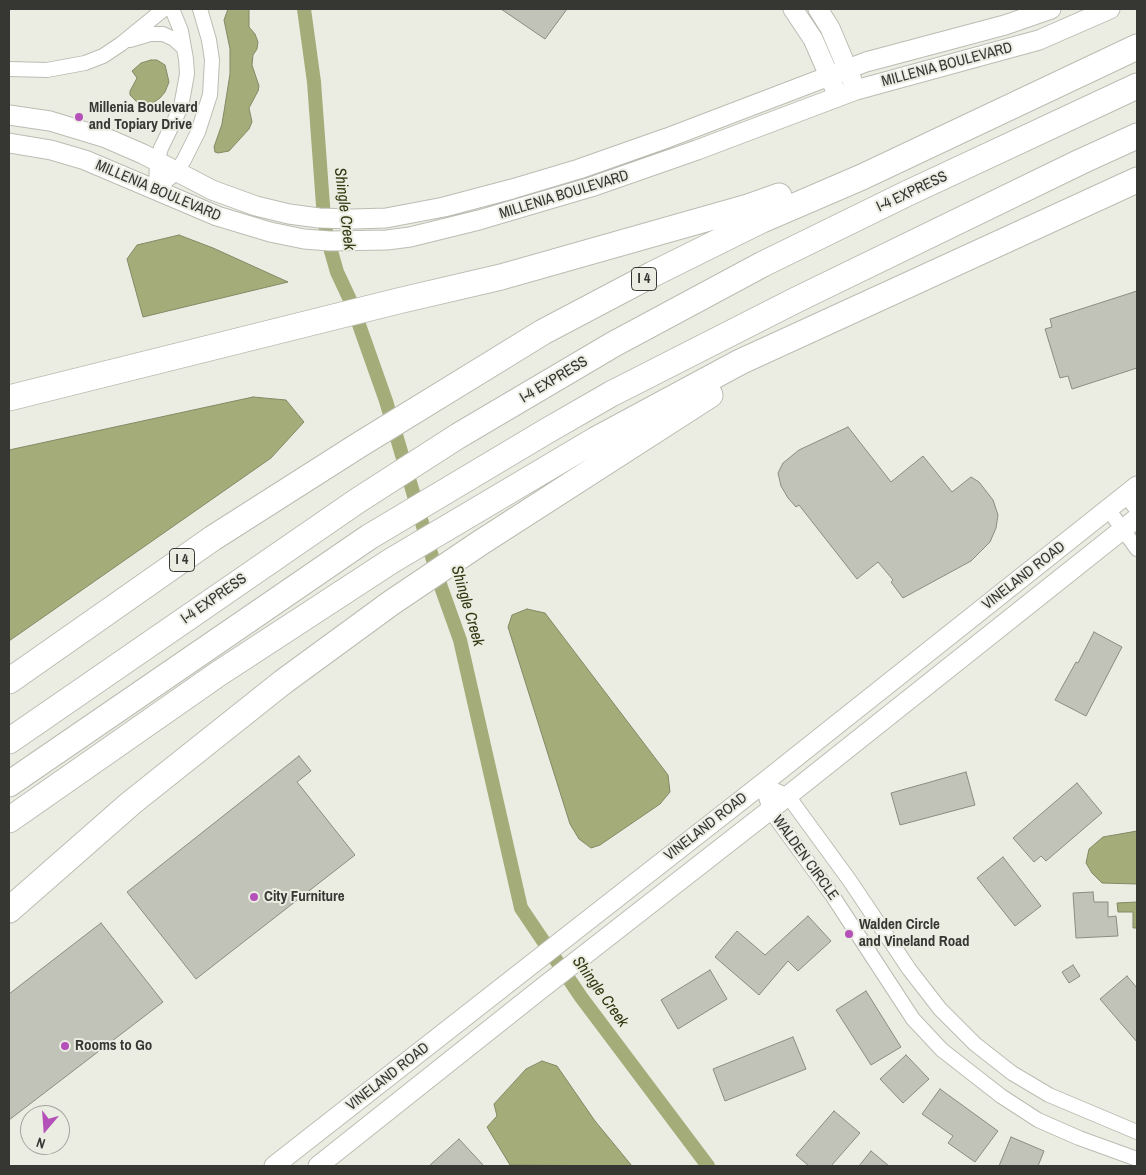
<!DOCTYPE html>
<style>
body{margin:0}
#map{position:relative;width:1146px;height:1175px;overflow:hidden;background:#ebede3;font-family:"Archivo Narrow",sans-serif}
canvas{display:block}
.frame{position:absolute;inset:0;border:10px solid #363733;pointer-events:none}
.north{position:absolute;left:20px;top:1105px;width:50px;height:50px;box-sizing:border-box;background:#ebede3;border:1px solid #a3a49d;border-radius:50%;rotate:198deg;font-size:14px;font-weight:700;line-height:20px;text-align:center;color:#363733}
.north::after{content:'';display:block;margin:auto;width:18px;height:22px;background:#b451b8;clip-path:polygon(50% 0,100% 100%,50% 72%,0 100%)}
</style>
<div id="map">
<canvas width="1146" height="1175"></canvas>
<div class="frame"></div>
<div class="north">N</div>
</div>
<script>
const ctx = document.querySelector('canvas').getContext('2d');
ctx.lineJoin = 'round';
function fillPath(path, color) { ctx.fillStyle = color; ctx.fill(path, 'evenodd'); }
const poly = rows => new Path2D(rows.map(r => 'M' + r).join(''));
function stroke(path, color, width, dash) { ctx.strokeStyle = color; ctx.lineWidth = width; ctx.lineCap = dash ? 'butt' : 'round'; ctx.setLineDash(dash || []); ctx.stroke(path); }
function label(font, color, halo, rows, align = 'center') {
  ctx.font = font + ' "Archivo Narrow",sans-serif'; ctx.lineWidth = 4; ctx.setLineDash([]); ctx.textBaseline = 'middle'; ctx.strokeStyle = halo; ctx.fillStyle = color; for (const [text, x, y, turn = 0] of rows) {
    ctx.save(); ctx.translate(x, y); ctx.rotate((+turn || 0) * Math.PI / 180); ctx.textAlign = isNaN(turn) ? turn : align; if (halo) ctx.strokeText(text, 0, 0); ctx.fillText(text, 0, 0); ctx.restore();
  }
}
const water = poly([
 [228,9,249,9,249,27,255,34,258,42,257,49,253,55,252,65,259,86,258,91,249,108,252,122,249,129,229,151,218,153,215,152,214,147,222,124,230,74,230,49,224,20,228,9],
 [151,60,157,60,165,65,169,82,165,92,160,98,150,105,146,105,137,102,130,95,130,91,137,78,132,71,141,63,151,60],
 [179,235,213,248,288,282,143,317,127,259,137,245,179,235],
 [253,397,286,400,304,422,271,458,9,641,9,450,253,397],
 [527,609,545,613,668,775,670,792,660,804,600,845,591,848,579,839,570,824,508,627,512,615,527,609],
 [1137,831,1137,884,1102,883,1092,873,1086,863,1089,849,1103,837,1137,831],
 [1137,902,1137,928,1133,928,1133,912,1118,912,1117,903,1137,902],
 [542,1061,557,1066,595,1121,632,1166,510,1165,487,1127,497,1116,494,1104,526,1069,542,1061]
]);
const canal = poly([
 [304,9,314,82,324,219,327,237,337,272,351,302,386,401,441,587,460,640,521,908,581,997,708,1166]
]);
const building = poly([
 [501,9,567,9,545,39,501,9],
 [1137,291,1137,368,1072,389,1068,376,1060,378,1045,329,1052,327,1050,319,1137,291],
 [848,427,891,482,923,456,952,492,971,477,979,482,993,500,998,515,996,528,990,542,971,561,903,598,891,582,893,580,878,562,857,579,799,505,796,507,788,498,781,486,778,473,783,463,799,450,848,427],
 [1094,632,1122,647,1086,716,1055,700,1076,662,1078,663,1094,632],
 [299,756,311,771,297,782,355,855,196,979,127,892,299,756],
 [966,772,975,805,900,825,891,793,966,772],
 [1077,783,1102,813,1046,861,1041,856,1034,862,1013,838,1077,783],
 [1003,857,1041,906,1015,926,977,878,1003,857],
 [1093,892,1094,902,1108,902,1108,917,1116,916,1118,936,1076,938,1073,893,1093,892],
 [808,916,831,941,798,971,788,961,759,995,715,957,737,931,765,955,808,916],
 [101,923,163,1002,9,1120,9,994,101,923],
 [1073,965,1080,976,1069,983,1062,972,1073,965],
 [710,970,727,999,678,1029,661,1000,710,970],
 [1127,976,1137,988,1137,1042,1100,999,1127,976],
 [866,991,901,1047,871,1065,836,1010,866,991],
 [793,1037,806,1069,725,1101,713,1069,793,1037],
 [906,1055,929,1079,903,1103,880,1079,906,1055],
 [940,1089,998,1131,975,1162,948,1143,953,1136,922,1114,940,1089],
 [834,1111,860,1133,831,1166,809,1166,796,1155,834,1111],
 [1011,1137,1044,1151,1038,1166,999,1166,1011,1137],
 [459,1139,484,1166,429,1166,459,1139],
 [871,1151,889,1166,859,1166,871,1151]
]);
const street = poly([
 [130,40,150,34,163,34,174,39,184,48],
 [9,69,47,70,85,63,103,56,121,44,164,9],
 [156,189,176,173,184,160,198,132,210,95,212,60,209,40,200,9],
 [156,189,157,162,161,148,181,107,187,74,186,59,181,31,172,9],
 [1125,495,1137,510],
 [1108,509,1137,549],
 [762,784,770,810,832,895,913,1019,942,1050,1001,1096,1038,1120,1079,1138,1137,1159],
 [762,784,788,796,850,881,909,969,940,1009,975,1044,1012,1073,1049,1095,1137,1132]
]);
const secondary = poly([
 [793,9,813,39,834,87],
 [818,9,830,28,852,80],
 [9,115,50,121,106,138,143,154,212,190,256,206,289,214,319,218,353,219,386,218,444,207,512,189,579,169,667,138,866,62,1005,25,1051,9],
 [9,143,51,150,85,160,217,216,270,232,304,239,330,241,387,240,410,237,479,220,591,187,697,150,856,90,1039,40,1110,9],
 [274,1166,762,784,1137,486],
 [318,1166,537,992,770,810,1137,518]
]);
const highway = poly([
 [9,398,398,301,501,277,748,207,779,196],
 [9,681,213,538,359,445,543,332,653,274,762,220,862,177,1137,47],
 [9,741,357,501,458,436,614,344,763,264,908,193,1137,86],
 [9,784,369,537,545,432,611,394,796,300,1080,162,1137,136],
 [9,820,218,674,391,561,595,440,740,362,1137,180],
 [9,910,131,803,283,682,391,603,480,543,710,395]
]);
const markers = [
 [79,117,5,"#b451b8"],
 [254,897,5,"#b451b8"],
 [849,934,5,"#b451b8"],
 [65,1046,5,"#b451b8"]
];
const shields = [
 [644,279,25],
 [182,560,25]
];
const shieldNames = [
 ["I 4",644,279],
 ["I 4",182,560]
];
const streetNames = [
 ["MILLENIA BOULEVARD",947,65,-15],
 ["MILLENIA BOULEVARD",158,191,23],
 ["I-4 EXPRESS",912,192,-25],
 ["MILLENIA BOULEVARD",564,195,-17],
 ["I-4 EXPRESS",554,380,-31],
 ["VINELAND ROAD",1024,576,-38],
 ["I-4 EXPRESS",214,599,-35],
 ["VINELAND ROAD",706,827,-38],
 ["WALDEN CIRCLE",805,858,54],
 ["VINELAND ROAD",388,1077,-38]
];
const poiNames = [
 ["Millenia Boulevard",89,108],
 ["and Topiary Drive",89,125],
 ["City Furniture",264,897],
 ["Walden Circle",859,925],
 ["and Vineland Road",859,942],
 ["Rooms to Go",75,1046]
];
const waterNames = [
 ["Shingle Creek",344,209,83],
 ["Shingle Creek",467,606,74],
 ["Shingle Creek",600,992,54]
];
fillPath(water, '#a4ac79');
stroke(water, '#838964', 1);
stroke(canal, '#a4ac79', 14);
fillPath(building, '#c1c3b9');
stroke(building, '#8a8c82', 1);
stroke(street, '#bbbdb3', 16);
stroke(secondary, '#bbbdb3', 21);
stroke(highway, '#bbbdb3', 27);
stroke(street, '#fff', 14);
stroke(secondary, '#fff', 19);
stroke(highway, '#fff', 25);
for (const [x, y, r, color] of markers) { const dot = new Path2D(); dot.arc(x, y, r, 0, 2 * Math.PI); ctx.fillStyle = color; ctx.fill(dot); stroke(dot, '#ebede3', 2); }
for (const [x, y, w] of shields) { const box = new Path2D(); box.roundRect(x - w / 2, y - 11.5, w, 23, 4); ctx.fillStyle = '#ebede3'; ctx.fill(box); stroke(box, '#363733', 1); }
label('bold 14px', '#363733', null, shieldNames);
label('15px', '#363733', '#ebede3', streetNames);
label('bold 15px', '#363733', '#ebede3', poiNames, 'left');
label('italic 16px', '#32380f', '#ebede3', waterNames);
</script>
